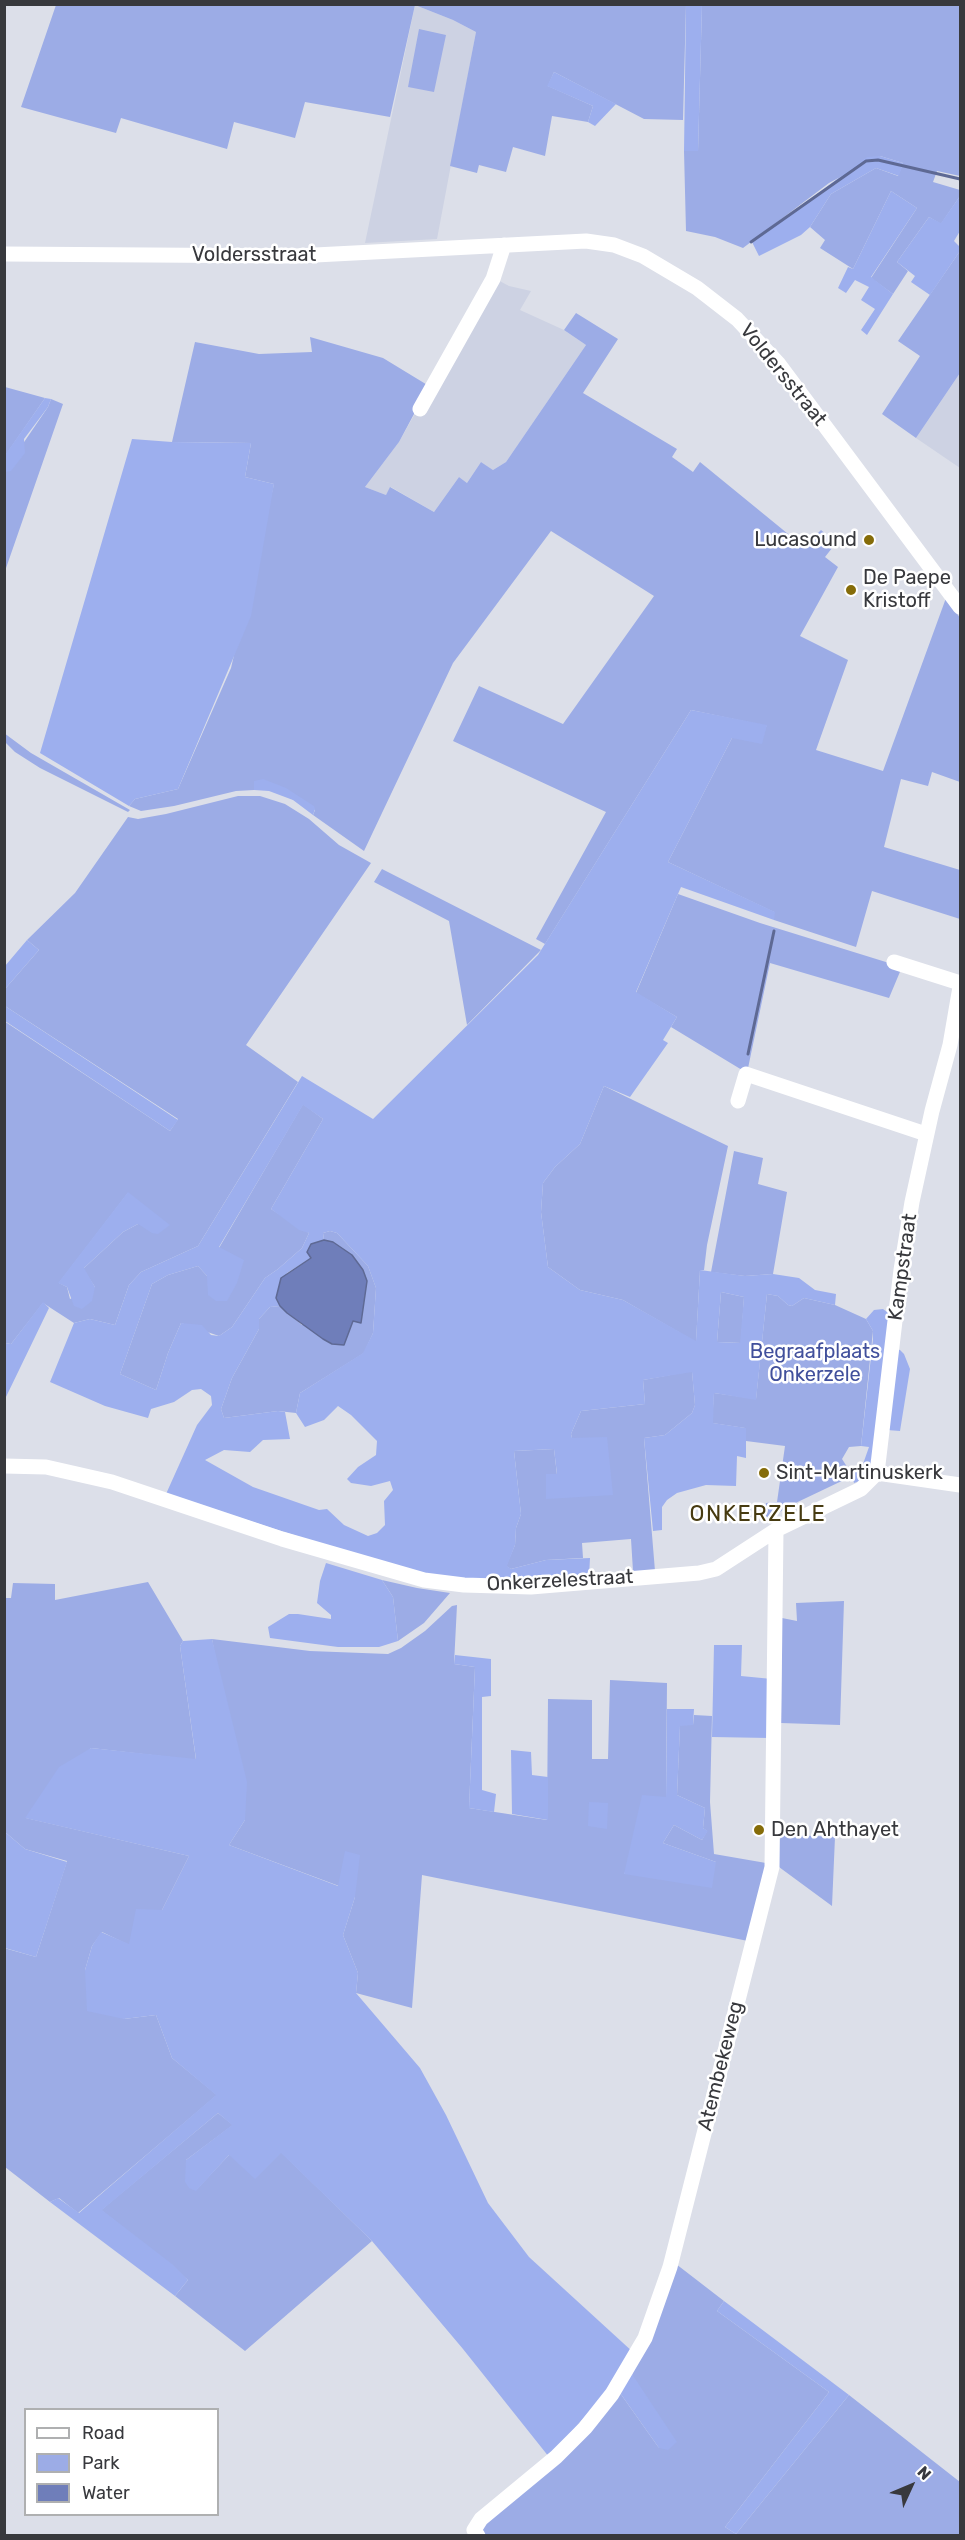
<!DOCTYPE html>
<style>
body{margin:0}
#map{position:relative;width:965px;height:2540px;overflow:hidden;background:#dcdfe9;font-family:Rubik,sans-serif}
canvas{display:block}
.frame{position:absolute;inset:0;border:6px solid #38393d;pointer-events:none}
.legend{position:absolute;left:24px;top:2408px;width:195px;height:108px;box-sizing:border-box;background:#fff;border:2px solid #afb0b1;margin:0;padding:8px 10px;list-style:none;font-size:18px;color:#38393d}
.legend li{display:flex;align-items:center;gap:12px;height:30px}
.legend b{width:30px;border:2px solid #afb0b1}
.north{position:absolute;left:881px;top:2456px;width:60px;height:60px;-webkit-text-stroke:4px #fff;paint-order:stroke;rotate:46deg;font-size:16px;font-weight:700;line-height:24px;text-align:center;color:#38393d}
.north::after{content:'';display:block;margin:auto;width:21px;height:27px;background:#38393d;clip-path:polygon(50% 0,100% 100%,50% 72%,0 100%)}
</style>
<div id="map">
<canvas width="965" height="2540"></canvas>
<div class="frame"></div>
<ul class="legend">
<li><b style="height:8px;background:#fff"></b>Road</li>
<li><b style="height:16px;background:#9cace6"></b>Park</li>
<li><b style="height:16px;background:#6f7eba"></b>Water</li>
</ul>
<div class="north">N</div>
</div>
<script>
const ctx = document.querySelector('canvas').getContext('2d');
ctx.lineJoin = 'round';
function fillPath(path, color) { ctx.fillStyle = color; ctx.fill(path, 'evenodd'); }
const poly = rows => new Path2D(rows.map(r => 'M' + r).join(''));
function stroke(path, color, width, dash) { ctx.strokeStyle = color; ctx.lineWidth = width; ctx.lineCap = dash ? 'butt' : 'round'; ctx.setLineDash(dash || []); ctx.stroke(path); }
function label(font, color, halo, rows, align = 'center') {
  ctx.font = font + ' Rubik,sans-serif'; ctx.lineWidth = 5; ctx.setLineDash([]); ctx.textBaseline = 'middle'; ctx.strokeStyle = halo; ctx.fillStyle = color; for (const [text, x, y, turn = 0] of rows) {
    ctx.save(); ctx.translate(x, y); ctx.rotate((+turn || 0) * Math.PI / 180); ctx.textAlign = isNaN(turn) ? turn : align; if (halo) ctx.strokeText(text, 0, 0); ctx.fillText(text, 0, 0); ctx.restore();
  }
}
const built = poly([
 [415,5,453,20,476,32,437,239,365,243],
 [492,277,509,286,531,291,520,310,564,330,586,345,506,462,493,470,481,462,467,483,459,477,434,512,391,487,386,495,365,487,399,442],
 [960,373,960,468,916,438]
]);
const green = poly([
 [56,5,686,5,683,120,644,119,554,72,548,86,593,106,588,122,552,116,545,156,513,147,506,172,479,165,477,173,450,166,476,32,453,20,415,5,390,117,305,102,295,138,234,122,227,149,121,118,116,133,21,107],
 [702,5,960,5,960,176,937,171,933,182,960,190,960,196,941,224,929,217,897,262,908,271,893,294,871,278,917,208,891,191,853,269,820,248,825,240,810,227,831,194,876,168,898,176,903,163,880,156,829,183,743,248,715,237,686,231,684,151,698,151],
 [419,29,446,35,434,92,408,87],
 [960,251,960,373,916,438,882,414,920,356,898,341],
 [576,313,618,339,583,393,677,449,672,457,693,472,700,462,804,547,821,530,836,543,825,557,838,567,800,636,848,660,816,750,883,771,946,598,960,618,960,782,932,772,928,786,901,779,884,847,960,870,960,919,872,891,856,947,774,920,774,912,668,862,732,738,767,726,691,710,545,944,536,939,606,812,453,741,479,686,563,724,654,596,551,531,453,663,364,851,313,815,315,810,254,781,254,790,236,791,174,806,141,811,129,806,135,799,178,789,231,668,274,484,245,477,251,443,172,442,195,342,259,354,312,352,310,337,383,358,429,386,399,442,365,487,386,495,390,487,434,512,459,477,467,483,481,462,493,470,506,462,586,345,564,330],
 [5,387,45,398,5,456],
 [51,399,63,404,5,571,5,470,48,407],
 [4,733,31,753,130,810,128,812,40,768,15,752,5,742],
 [238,796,260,796,285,804,309,819,339,845,371,863,246,1045,298,1082,198,1246,141,1272,129,1285,115,1325,90,1319,74,1323,43,1303,11,1344,5,1343,4,1021,170,1131,178,1119,5,1006,5,989,39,950,27,940,75,893,128,817,138,819,166,814],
 [128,1193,138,1224,123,1232,83,1269,95,1287,70,1299,67,1287,59,1283],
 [382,869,541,950,467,1025,449,921,374,882],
 [678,894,760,923,902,967,889,998,770,963,747,1073,671,1027,677,1017,636,993],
 [604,1086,728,1146,707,1245,704,1270,700,1270,696,1342,623,1300,580,1290,548,1267,541,1212,543,1183,555,1167,580,1144],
 [303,1104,323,1119,271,1209,309,1233,302,1248,278,1269,265,1278,232,1327,219,1336,181,1323,168,1353,156,1390,120,1374,152,1284,168,1275,198,1266,207,1276,219,1248],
 [734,1151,763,1158,758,1184,787,1192,773,1274,745,1276,711,1272],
 [330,1231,337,1233,368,1266,376,1288,373,1333,364,1353,300,1393,296,1413,278,1411,224,1418,221,1409,232,1378,259,1329,259,1319,270,1307,280,1306,302,1325,353,1320,361,1323,367,1281,333,1242,324,1240,323,1233],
 [721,1292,744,1297,741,1343,717,1342],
 [767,1294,778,1296,788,1305,792,1306,804,1298,835,1305,866,1319,873,1331,861,1446,849,1447,842,1459,851,1473,846,1479,785,1508,766,1523,762,1523,766,1503,777,1502,785,1446,746,1441,745,1428,712,1423,714,1393,756,1399],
 [692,1371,695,1405,692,1413,665,1435,644,1438,655,1571,633,1571,631,1539,582,1543,583,1558,546,1560,511,1569,506,1566,515,1545,516,1528,521,1514,514,1451,554,1449,557,1475,612,1495,572,1438,571,1434,581,1411,645,1404,643,1380],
 [382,1580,417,1588,450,1593,424,1623,398,1641,393,1597],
 [148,1582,183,1641,180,1646,196,1760,91,1748,26,1818,189,1856,162,1910,129,1945,102,1932,92,1946,85,1970,124,2019,156,2015,172,2058,217,2095,78,2213,59,2198,50,2202,5,2167,4,1948,36,1957,67,1861,25,1849,5,1832,5,1598,11,1598,13,1583,55,1584,55,1600],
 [844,1601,840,1725,781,1723,782,1618,797,1621,796,1603],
 [457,1605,454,1664,475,1667,469,1808,547,1820,548,1699,592,1700,592,1759,608,1759,610,1680,667,1683,666,1797,624,1874,716,1862,663,1843,674,1825,702,1840,707,1831,703,1828,705,1808,677,1795,680,1725,693,1725,694,1715,712,1716,710,1802,714,1854,766,1863,748,1941,422,1875,412,2008,356,1993,358,1973,343,1935,355,1897,339,1886,229,1845,245,1820,212,1639,310,1651,388,1654,401,1648,425,1631,452,1606],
 [777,1834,835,1837,832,1906,779,1867],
 [218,2113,233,2125,186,2160,196,2190,229,2155,281,2152,372,2241,245,2351,175,2296,188,2280,101,2210],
 [676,2264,724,2301,717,2311,829,2392,725,2527,736,2534,849,2395,960,2482,960,2535,484,2536,481,2531,483,2522,620,2393,659,2448,632,2374]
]);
const forest = poly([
 [686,5,702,5,698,151,684,151],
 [554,72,616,104,595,126,588,122,593,106,547,86],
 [880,156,903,163,899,176,876,168,831,194,810,227,801,235,759,256,752,242,867,157],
 [891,191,917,208,871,277,893,294,867,335,861,330,875,309,861,300,869,287,855,280,846,293,838,288,848,267,853,269],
 [960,196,960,231,954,241,960,247,960,251,930,295,911,282,915,276,897,262,929,217,941,223],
 [45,398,51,399,48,407,24,439,25,453,11,471,5,472,5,455],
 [132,439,172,442,251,443,245,477,274,484,251,616,178,789,135,799,129,806,40,753],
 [691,710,767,725,762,744,732,738,668,862,775,912,774,920,681,887,636,992,677,1017,663,1040,668,1043,630,1097,604,1086,580,1144,555,1167,543,1183,541,1212,548,1267,580,1290,623,1300,696,1341,700,1270,745,1276,773,1274,799,1278,815,1290,836,1294,835,1305,804,1298,792,1306,788,1305,778,1296,767,1294,756,1400,714,1393,713,1423,746,1428,746,1458,737,1456,736,1486,706,1485,677,1493,667,1500,662,1507,662,1530,653,1531,644,1438,665,1435,692,1413,695,1405,692,1372,643,1380,645,1404,581,1411,571,1434,572,1438,607,1437,613,1495,546,1499,546,1474,557,1474,554,1449,514,1451,521,1514,516,1528,515,1545,507,1566,511,1569,546,1560,590,1558,589,1577,527,1584,440,1582,166,1494,197,1425,212,1405,211,1396,201,1389,192,1390,174,1402,151,1409,148,1418,105,1406,50,1382,74,1323,90,1319,115,1325,129,1285,141,1272,198,1246,302,1076,373,1119,538,955],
 [303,1105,323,1119,271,1209,299,1230,309,1233,302,1248,278,1269,265,1278,232,1327,219,1336,211,1335,202,1325,181,1323,168,1353,156,1390,120,1374,152,1284,168,1275,198,1266,207,1276,208,1295,216,1301,227,1301,237,1283,244,1260,219,1247],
 [330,1231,337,1233,368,1266,376,1288,373,1333,363,1353,300,1393,296,1413,305,1427,324,1420,338,1406,351,1415,377,1441,376,1455,358,1467,347,1479,351,1483,371,1486,390,1481,393,1490,384,1501,385,1525,377,1533,368,1536,344,1525,327,1509,319,1510,253,1487,205,1460,224,1450,250,1452,263,1440,290,1439,285,1412,278,1411,224,1418,221,1409,232,1378,259,1329,259,1319,270,1307,280,1306,276,1298,287,1273,311,1258,308,1252,311,1244,324,1240,323,1233],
 [721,1292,744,1297,740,1343,717,1342],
 [263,779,286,788,314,806,315,809,313,815,293,800,269,791,254,790,254,781],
 [27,940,39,950,5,989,5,966],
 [5,1006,178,1120,170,1131,5,1021],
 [128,1192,170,1225,158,1234,152,1233,138,1224,123,1232,84,1268,95,1287,92,1301,82,1309,74,1306,67,1287,58,1283],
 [43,1302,49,1308,5,1399,6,1353,5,1343,11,1344],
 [883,1309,891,1315,889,1346,900,1350,904,1354,910,1369,900,1431,887,1430,882,1473,854,1483,852,1475,863,1464,869,1447,861,1446,873,1339,873,1331,866,1319,874,1310],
 [326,1563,382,1580,393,1597,398,1641,379,1647,338,1647,270,1638,268,1627,289,1614,298,1614,331,1619,331,1615,317,1603,320,1581],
 [212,1639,247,1782,245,1820,229,1845,338,1886,345,1851,360,1855,355,1897,343,1935,358,1973,356,1993,420,2068,446,2115,488,2203,529,2257,634,2353,612,2386,549,2457,463,2349,372,2241,281,2153,255,2179,229,2155,196,2191,189,2188,185,2182,186,2160,232,2125,218,2113,102,2210,172,2264,188,2280,175,2296,50,2202,58,2198,79,2213,216,2095,172,2058,156,2015,124,2019,87,2011,85,1970,92,1946,101,1932,129,1944,136,1909,162,1910,189,1856,25,1818,59,1767,91,1748,196,1759,180,1646,183,1641],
 [714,1645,742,1645,741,1676,772,1679,770,1738,712,1737],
 [455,1655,491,1659,491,1696,482,1697,482,1790,496,1794,494,1812,469,1808,475,1667,454,1664],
 [667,1709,694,1709,693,1725,680,1726,677,1795,705,1808,703,1828,708,1831,702,1840,674,1825,663,1843,716,1862,712,1888,624,1874,642,1795,666,1797],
 [511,1750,531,1752,532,1775,548,1777,548,1820,512,1814],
 [589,1802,608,1803,607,1829,588,1826],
 [5,1832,25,1849,67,1862,36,1957,5,1948],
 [724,2301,849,2395,736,2534,725,2527,829,2392,717,2311],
 [632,2374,677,2442,668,2450,659,2448,620,2393]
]);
const water = poly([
 [324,1240,333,1242,352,1255,363,1270,367,1281,361,1323,353,1321,344,1345,332,1344,323,1339,287,1313,280,1306,276,1298,281,1278,311,1258,307,1252,311,1244,324,1240]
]);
const stream = poly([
 [751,242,866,161,878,160,960,179],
 [748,1054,774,931]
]);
const minor = poly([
 [4,254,296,256,586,241,614,245,643,256,697,288,737,319,778,363,960,607],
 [420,409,493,279,504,245],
 [894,962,960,983],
 [738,1101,746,1074,926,1134],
 [4,1466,46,1467,112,1482,282,1539,424,1580,464,1585,531,1587,699,1573,716,1569,776,1530,861,1489,877,1473],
 [877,1473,901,1270,912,1202,932,1111,950,1045,960,987],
 [877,1473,960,1485],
 [478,2536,474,2530,481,2519,556,2457,585,2428,612,2394,645,2338,670,2267,772,1867,776,1530]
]);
const markers = [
 [869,540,6,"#856c09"],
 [851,590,6,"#856c09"],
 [764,1473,6,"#856c09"],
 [759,1830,6,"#856c09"]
];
const streetNames = [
 ["Voldersstraat",254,255],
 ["Voldersstraat",783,375,51],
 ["Kampstraat",903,1267,-82],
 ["Onkerzelestraat",560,1581,-3],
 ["Atembekeweg",721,2066,-76]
];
const poiNames = [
 ["Lucasound",857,540,"right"],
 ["De Paepe",863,578],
 ["Kristoff",863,601],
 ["Sint-Martinuskerk",776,1473],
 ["Den Ahthayet",771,1830]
];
const parkNames = [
 ["Begraafplaats",815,1352],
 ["Onkerzele",815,1375]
];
const quarterNames = [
 ["ONKERZELE",758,1515]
];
fillPath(built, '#cdd2e3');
fillPath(green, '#9cace6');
fillPath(forest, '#9dafee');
fillPath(water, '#6f7eba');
stroke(water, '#5e6994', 1.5);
stroke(stream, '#5e6994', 3);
stroke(minor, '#fff', 15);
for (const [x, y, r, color] of markers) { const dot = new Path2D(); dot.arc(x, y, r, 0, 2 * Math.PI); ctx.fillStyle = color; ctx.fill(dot); stroke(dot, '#fff', 2); }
label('20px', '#38393d', '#fff', streetNames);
label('20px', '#38393d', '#fff', poiNames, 'left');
label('20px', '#41509c', '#fff', parkNames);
ctx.letterSpacing = '1.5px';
label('22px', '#473b11', '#fff', quarterNames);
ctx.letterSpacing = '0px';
</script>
